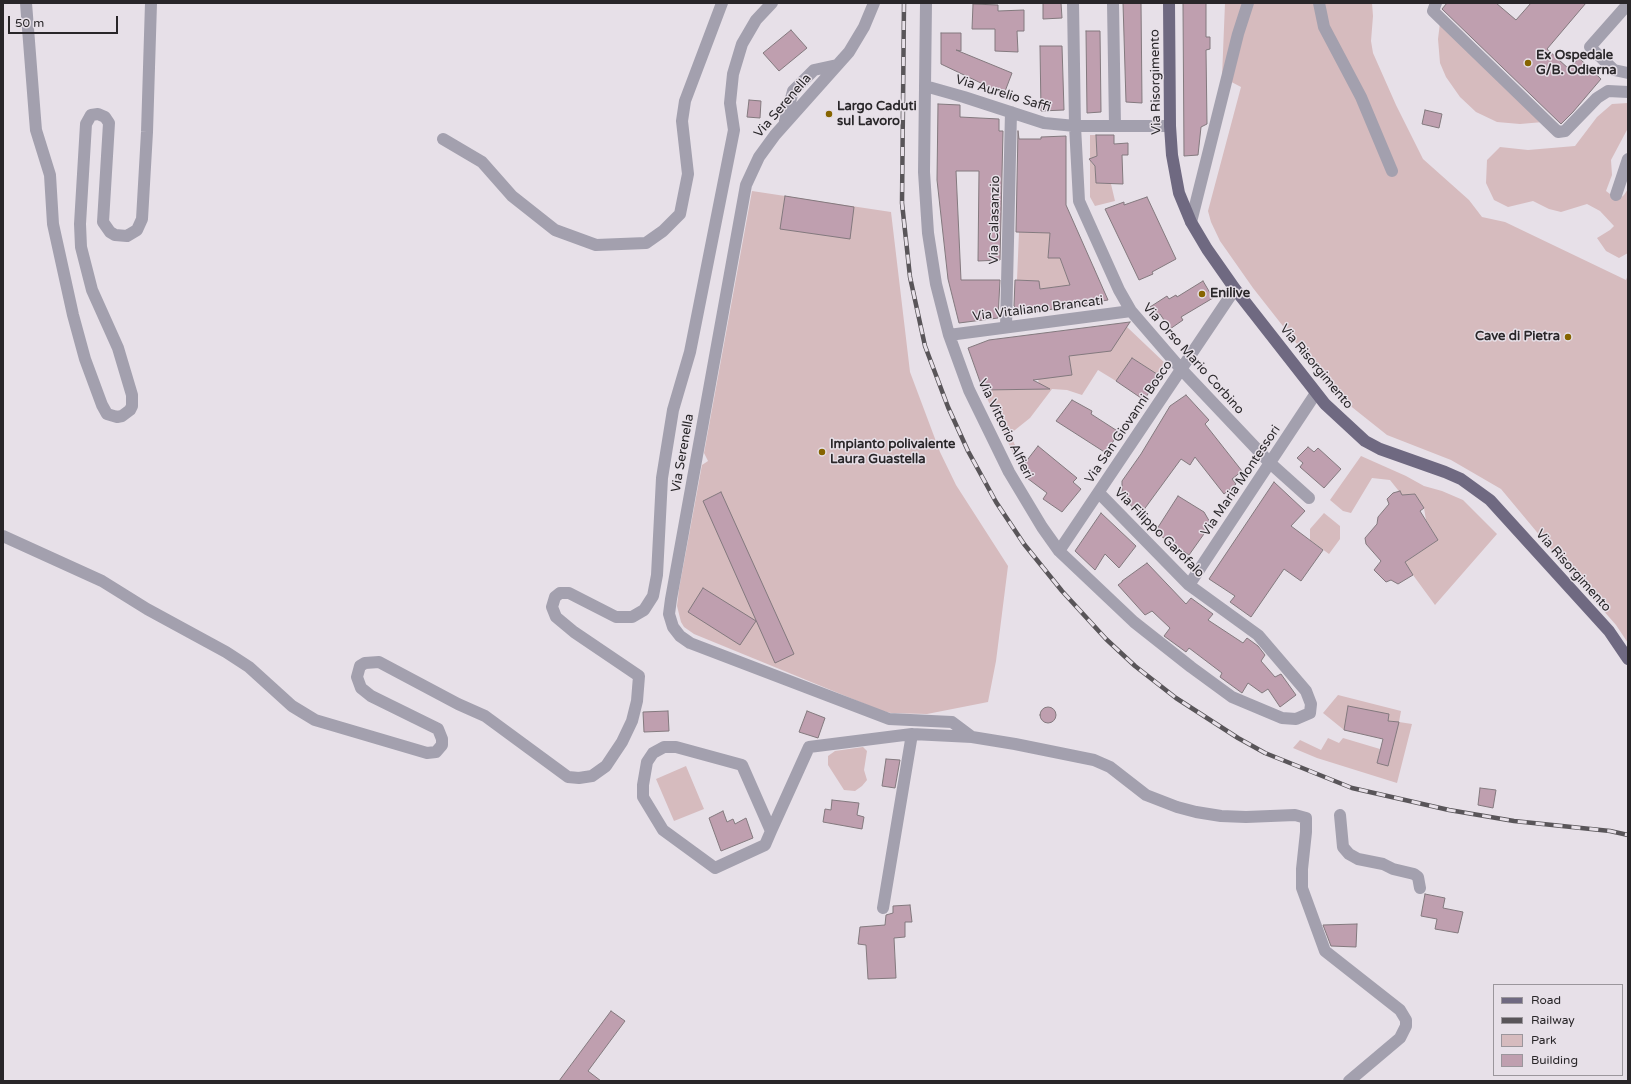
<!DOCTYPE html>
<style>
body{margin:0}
#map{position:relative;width:1631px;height:1084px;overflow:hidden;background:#e7e0e8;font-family:"Varela Round",sans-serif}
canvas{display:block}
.frame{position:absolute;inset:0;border:4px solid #292629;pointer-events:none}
.legend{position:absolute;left:1493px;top:984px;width:130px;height:92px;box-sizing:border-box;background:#e7e0e8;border:1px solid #9b969c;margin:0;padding:5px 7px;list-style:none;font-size:12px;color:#292629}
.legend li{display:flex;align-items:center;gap:8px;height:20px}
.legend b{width:20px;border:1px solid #9b969c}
.scale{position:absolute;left:8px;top:16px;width:110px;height:18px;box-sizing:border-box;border:2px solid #292629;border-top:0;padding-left:5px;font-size:12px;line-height:14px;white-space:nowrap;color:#292629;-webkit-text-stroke:3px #e7e0e8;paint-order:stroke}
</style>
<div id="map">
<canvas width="1631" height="1084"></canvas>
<div class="frame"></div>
<ul class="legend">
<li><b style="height:5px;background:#6f6981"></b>Road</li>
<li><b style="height:5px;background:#595559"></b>Railway</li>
<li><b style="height:11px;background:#d6bbbe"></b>Park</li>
<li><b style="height:11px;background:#bf9faf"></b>Building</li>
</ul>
<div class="scale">50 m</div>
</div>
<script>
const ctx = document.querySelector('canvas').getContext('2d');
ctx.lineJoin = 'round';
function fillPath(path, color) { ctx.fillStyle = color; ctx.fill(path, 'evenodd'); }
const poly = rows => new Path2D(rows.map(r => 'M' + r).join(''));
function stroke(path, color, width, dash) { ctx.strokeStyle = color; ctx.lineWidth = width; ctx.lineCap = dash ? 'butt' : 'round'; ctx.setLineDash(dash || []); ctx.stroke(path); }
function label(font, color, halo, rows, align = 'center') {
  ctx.font = font + ' "Varela Round",sans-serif'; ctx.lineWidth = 3; ctx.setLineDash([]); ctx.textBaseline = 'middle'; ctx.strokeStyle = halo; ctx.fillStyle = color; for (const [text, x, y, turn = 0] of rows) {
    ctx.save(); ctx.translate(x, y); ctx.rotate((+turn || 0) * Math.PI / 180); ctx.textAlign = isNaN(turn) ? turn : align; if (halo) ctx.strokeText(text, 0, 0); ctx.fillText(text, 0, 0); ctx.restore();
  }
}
const green = poly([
 [1225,3,1372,3,1373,16,1371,41,1373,53,1396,105,1423,159,1469,200,1482,217,1505,222,1626,280,1628,275,1628,643,1616,625,1581,585,1501,489,1451,460,1387,435,1343,400,1319,372,1253,288,1220,241,1211,222,1208,211,1241,87,1222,77],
 [1440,23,1543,122,1520,124,1497,122,1476,112,1460,97,1446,77,1440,63,1438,39],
 [1628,103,1628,128,1611,160,1612,175,1606,191,1618,200,1624,195,1628,189,1628,253,1619,258,1606,251,1597,238,1610,230,1614,226,1600,211,1587,204,1561,212,1549,209,1533,201,1508,207,1494,200,1486,183,1487,160,1500,147,1528,150,1575,146,1597,117,1612,104],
 [1090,135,1096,135,1097,156,1093,158,1091,162,1095,166,1096,183,1111,184,1115,201,1095,206,1090,197],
 [752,191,891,212,910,372,940,452,956,485,1008,566,996,661,988,702,927,714,891,713,882,711,694,634,684,627,681,622,677,606,679,589,702,465,708,461,704,453],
 [1041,205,1049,205,1050,233,1048,258,1060,258,1067,277,1094,267,1096,273,1071,279,1072,285,1040,289,1039,281,1017,280,1019,232,1040,233],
 [1127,327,1167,365,1160,376,1132,358,1116,381,1098,370,1082,395,1067,390,1052,389,1030,418,1010,434,1018,452,1015,457,983,390,1039,389,1037,362,1072,374,1069,356],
 [1361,456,1406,476,1424,486,1442,491,1463,500,1497,534,1435,605,1413,575,1405,562,1438,540,1426,520,1424,508,1415,494,1402,495,1390,480,1372,478,1351,513,1343,511,1330,500],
 [1324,513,1340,526,1340,539,1329,554,1310,540,1310,529],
 [1338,695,1401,711,1399,722,1412,724,1397,783,1317,758,1293,748,1300,740,1321,750,1328,738,1339,743,1343,738,1380,749,1377,763,1388,765,1398,722,1388,721,1349,706,1344,730,1323,713],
 [863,747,867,751,864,770,867,780,862,786,855,791,844,790,828,765,828,756,835,751],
 [686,766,704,809,674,821,656,779]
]);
const building = poly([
 [1043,3,1061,3,1062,18,1043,19,1043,3],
 [1123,3,1141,3,1142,103,1126,102,1123,3],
 [1183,3,1206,3,1206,37,1210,37,1210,49,1206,50,1207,124,1201,127,1198,155,1184,156,1183,3],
 [1447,3,1496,3,1516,20,1531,3,1586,3,1547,49,1569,69,1579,58,1601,79,1573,112,1561,124,1442,9,1447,3],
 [973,4,998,5,998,11,1024,10,1024,31,1017,31,1018,52,995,51,995,29,972,29,973,4],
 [791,30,807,48,779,71,763,53,791,30],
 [1086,31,1100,31,1101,112,1087,113,1086,31],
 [941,33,961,33,961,51,956,50,1012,73,1004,94,941,64,941,33],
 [1040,46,1062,46,1064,110,1041,111,1040,46],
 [749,100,761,101,760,118,747,117,749,100],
 [938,104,960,105,960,117,999,119,999,131,1003,131,1000,260,978,261,979,171,956,171,961,280,1000,280,998,318,959,323,948,279,937,180,938,104],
 [1425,110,1442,114,1439,128,1422,124,1425,110],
 [1018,131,1019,139,1041,139,1041,137,1066,136,1066,205,1108,300,1023,314,1014,306,1015,280,1039,281,1040,289,1070,285,1060,258,1048,258,1050,233,1016,232,1018,131],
 [1096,135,1114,135,1114,144,1128,143,1128,155,1122,155,1123,184,1096,183,1095,166,1089,159,1097,156,1096,135],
 [785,196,854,207,850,239,780,229,785,196],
 [1147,197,1176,259,1152,272,1153,274,1139,280,1105,209,1124,202,1124,205,1147,197],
 [1203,281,1213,298,1181,317,1183,320,1170,329,1160,314,1157,316,1150,307,1167,296,1169,299,1176,295,1177,297,1203,281],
 [1130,322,1111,351,1069,356,1072,375,1033,380,1050,389,983,390,968,348,989,340,1130,322],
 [1132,358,1160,376,1144,400,1116,381,1132,358],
 [1186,395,1209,420,1205,424,1242,471,1232,479,1236,484,1224,494,1195,457,1190,465,1181,459,1140,515,1122,496,1122,481,1141,454,1170,406,1186,395],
 [1072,400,1092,411,1091,414,1119,432,1106,453,1056,421,1072,400],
 [1038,446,1077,478,1073,482,1081,489,1062,512,1043,499,1047,493,1027,478,1029,474,1021,468,1038,446],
 [1308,447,1314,452,1318,448,1341,469,1324,488,1300,467,1303,463,1297,458,1308,447],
 [1274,482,1305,511,1291,526,1323,550,1301,581,1284,569,1251,617,1230,602,1235,596,1209,579,1274,482],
 [1400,491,1402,495,1415,494,1424,508,1420,511,1438,540,1405,562,1413,575,1398,584,1391,580,1386,582,1374,570,1381,561,1366,544,1365,538,1377,524,1378,517,1389,504,1387,499,1393,493,1400,491],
 [721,492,794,654,775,663,703,501,721,492],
 [1178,496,1204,512,1211,524,1189,555,1155,532,1178,496],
 [1101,513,1136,546,1119,568,1105,554,1095,570,1075,551,1101,513],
 [1147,563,1186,604,1191,598,1213,614,1208,620,1243,643,1247,638,1258,646,1265,655,1261,661,1275,677,1281,674,1296,695,1280,707,1268,689,1262,693,1248,683,1242,693,1220,677,1222,673,1189,648,1186,652,1164,636,1170,628,1152,611,1145,615,1118,585,1122,582,1122,581,1147,563],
 [703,588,756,621,740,645,688,612,703,588],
 [1348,706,1389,714,1388,721,1399,722,1388,766,1377,763,1383,739,1344,730,1348,706],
 '1040 715a8 8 0 1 1 16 0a8 8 0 1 1-16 0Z',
 [668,711,669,731,644,732,643,712,668,711],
 [807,711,825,718,818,738,799,732,807,711],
 [886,759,900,760,895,788,882,786,886,759],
 [1480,788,1496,790,1493,808,1478,805,1480,788],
 [832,800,859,803,857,815,864,817,862,829,823,822,825,809,831,810,832,800],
 [723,811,727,822,733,819,735,824,746,818,753,838,721,851,709,818,723,811],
 [1425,894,1445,898,1443,908,1463,912,1458,933,1435,929,1437,919,1421,916,1425,894],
 [910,905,912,922,905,922,905,937,894,938,896,978,868,979,866,945,858,944,860,927,885,925,886,915,893,913,893,906,910,905],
 [1357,924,1356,947,1331,946,1323,925,1357,924],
 [611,1011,625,1021,588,1071,601,1081,559,1081,611,1011]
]);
const minor = poly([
 [26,3,35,118,36,130,50,175,53,224,73,315,85,359,102,405,107,414,117,417,122,416,130,410,132,406,132,395,118,348,92,290,81,247,80,224,86,124,91,115,98,114,105,117,109,123,103,222,110,232,115,235,127,236,137,230,142,219,147,132,151,3],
 [874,3,864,27,849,52,775,135,759,157,746,185,671,599,669,614,673,627,680,636,690,643,889,719,952,722,972,737],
 [926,3,924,172,928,233,936,284,949,335,969,390,1009,472,1042,527,1059,551,1134,622,1191,667,1232,697,1282,718,1296,719,1310,713,1311,704,1306,691,1258,635,1189,585,1099,493],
 [1073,3,1075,126,1079,201,1119,290,1131,311,1181,369,1270,463,1309,498],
 [1113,3,1115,126],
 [1319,3,1324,27,1361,97,1392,171],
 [1436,3,1433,11,1558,132,1565,131,1597,98,1608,91,1628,92],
 [1628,4,1590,47,1614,70,1628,73],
 [925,86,964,97,1044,123,1075,126,1170,126],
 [785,121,793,91,814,70,837,65],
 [443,139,482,162,512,196,555,230,596,245,646,243,663,231,680,214,688,174,682,121,685,101,722,3],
 [1616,195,1628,159],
 [1191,222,1238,34,1248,3],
 [1006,327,1011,112],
 [949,335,1131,311],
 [3,536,102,581,147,609,226,652,249,667,292,706,315,720,427,753,436,752,442,745,442,739,438,729,371,696,361,688,357,677,360,666,365,663,379,662,458,704,485,716,568,777,579,778,592,776,606,766,622,742,632,721,637,701,639,676,574,632,556,617,552,607,555,597,560,593,569,593,616,617,632,617,644,610,653,596,657,575,662,478,673,410,690,352,734,130,730,103,733,74,742,44,756,20,772,3],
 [1059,551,1235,289],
 [1189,585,1316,393],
 [1340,815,1343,847,1349,854,1358,859,1383,864,1393,869,1414,874,1418,877,1420,888],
 [771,831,742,765,676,747,664,747,653,753,647,762,643,785,643,797,663,830,715,868,765,845,771,831,809,747,912,734,972,737,1015,744,1094,760,1110,767,1146,795,1177,807,1196,812,1221,816,1246,817,1295,815,1306,818,1306,832,1302,869,1302,888,1325,951,1400,1010,1406,1020,1406,1026,1400,1038,1349,1081],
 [883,908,912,734]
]);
const major = poly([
 [1169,3,1170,126,1172,155,1179,193,1191,222,1207,249,1235,289,1325,404,1365,441,1380,449,1445,472,1461,479,1490,500,1609,631,1628,659]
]);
const rail = poly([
 [904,3,902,203,910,277,925,346,948,407,968,451,996,502,1024,544,1062,591,1106,639,1135,666,1176,698,1238,738,1265,753,1352,788,1449,810,1514,821,1610,831,1628,835]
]);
const markers = [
 [1528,63,4,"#866400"],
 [829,114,4,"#866400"],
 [1202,294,4,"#866400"],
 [1568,337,4,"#866400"],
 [822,452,4,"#866400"]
];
const poiNames = [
 ["Ex Ospedale",1536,56],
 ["G/B. Odierna",1536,71],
 ["Largo Caduti",837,107],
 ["sul Lavoro",837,122],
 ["Enilive",1210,294],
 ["Cave di Pietra",1560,337,"right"],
 ["Impianto polivalente",830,445],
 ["Laura Guastella",830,460]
];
const streetNames = [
 ["Via Risorgimento",1156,82,-91],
 ["Via Aurelio Saffi",1003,94,17],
 ["Via Serenella",783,106,-49],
 ["Via Calasanzio",995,220,-89],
 ["Via Vitaliano Brancati",1038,309,-7],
 ["Via Orso Mario Corbino",1193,359,48],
 ["Via Risorgimento",1316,367,50],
 ["Via San Giovanni Bosco",1129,422,-56],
 ["Via Vittorio Alfieri",1005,429,64],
 ["Via Serenella",683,453,-80],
 ["Via Maria Montessori",1241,481,-56],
 ["Via Filippo Garofalo",1159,533,45],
 ["Via Risorgimento",1573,571,48]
];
fillPath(green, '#d6bbbe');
fillPath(building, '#bf9faf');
stroke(building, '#83797e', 1);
stroke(minor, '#a3a0ae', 12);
stroke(major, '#6f6981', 12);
stroke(rail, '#595559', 4.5);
stroke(rail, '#e7e0e8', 3, [9]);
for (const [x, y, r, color] of markers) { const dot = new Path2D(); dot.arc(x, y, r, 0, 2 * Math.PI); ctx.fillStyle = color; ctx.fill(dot); stroke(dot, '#e7e0e8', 1.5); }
label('bold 13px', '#292629', '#e7e0e8', poiNames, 'left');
label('13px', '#292629', '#e7e0e8', streetNames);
</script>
